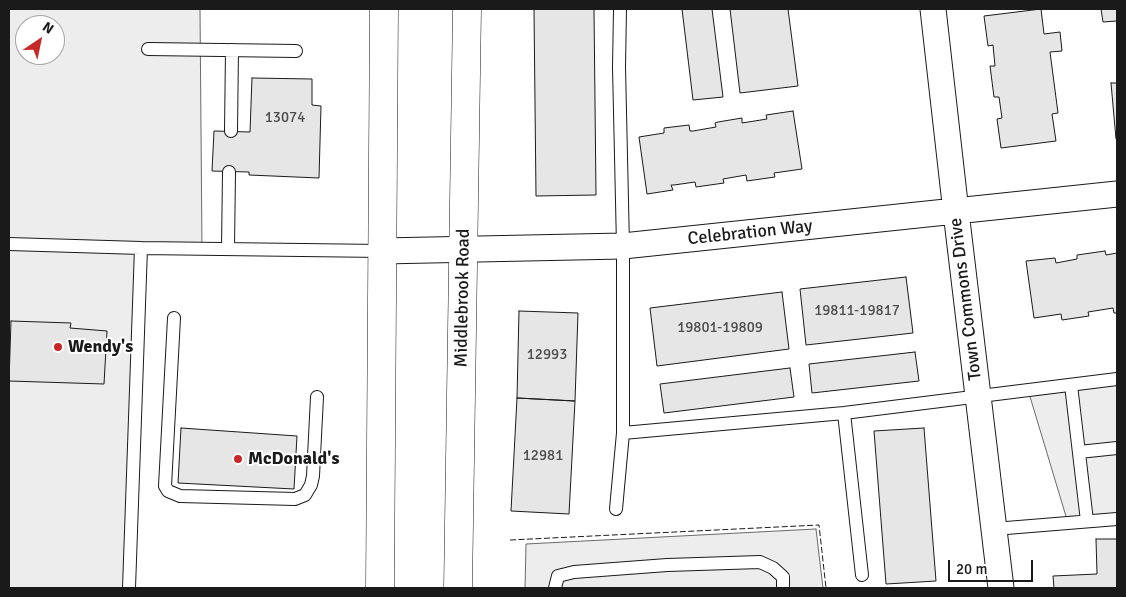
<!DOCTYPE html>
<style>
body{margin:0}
#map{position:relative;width:1126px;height:597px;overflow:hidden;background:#fff;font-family:Signika,sans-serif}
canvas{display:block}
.frame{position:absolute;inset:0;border:10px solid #1a1a1a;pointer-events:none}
.north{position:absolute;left:15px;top:15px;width:50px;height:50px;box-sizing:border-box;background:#fff;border:1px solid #a3a3a3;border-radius:50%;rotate:34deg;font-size:14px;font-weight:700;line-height:20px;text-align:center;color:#1a1a1a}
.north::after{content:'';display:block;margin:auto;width:18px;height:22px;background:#c62828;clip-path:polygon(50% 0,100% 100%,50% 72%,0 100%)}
.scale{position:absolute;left:948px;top:560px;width:85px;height:22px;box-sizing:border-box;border:2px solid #1a1a1a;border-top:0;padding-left:6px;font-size:15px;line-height:18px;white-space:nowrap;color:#1a1a1a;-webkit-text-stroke:4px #fff;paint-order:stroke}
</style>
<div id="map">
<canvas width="1126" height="597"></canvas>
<div class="frame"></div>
<div class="north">N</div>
<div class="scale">20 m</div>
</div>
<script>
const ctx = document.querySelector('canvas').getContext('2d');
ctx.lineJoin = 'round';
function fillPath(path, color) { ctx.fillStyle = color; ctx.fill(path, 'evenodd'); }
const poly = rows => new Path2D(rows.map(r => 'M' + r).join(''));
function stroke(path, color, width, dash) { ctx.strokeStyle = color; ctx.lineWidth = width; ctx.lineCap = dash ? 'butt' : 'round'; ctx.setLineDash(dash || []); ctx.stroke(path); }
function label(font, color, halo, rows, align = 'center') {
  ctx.font = font + ' Signika,sans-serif'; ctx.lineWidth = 4; ctx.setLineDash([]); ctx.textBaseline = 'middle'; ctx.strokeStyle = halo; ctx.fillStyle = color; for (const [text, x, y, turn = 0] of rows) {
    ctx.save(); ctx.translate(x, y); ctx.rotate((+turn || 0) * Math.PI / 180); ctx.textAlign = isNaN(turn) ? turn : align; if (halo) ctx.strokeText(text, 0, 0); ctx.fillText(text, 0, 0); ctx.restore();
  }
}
const parking = poly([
 [9,9,200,9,202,249,141,247,129,588,9,588,9,9],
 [25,25,55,25,55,55,25,55,25,25],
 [1117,379,1117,519,1068,523,1028,390,1117,379],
 [816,529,823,588,525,588,526,544,816,529]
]);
const building = poly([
 [534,9,594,9,596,195,536,196,534,9],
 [682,9,712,9,723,97,693,100,682,9],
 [730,9,788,9,798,86,740,93,730,9],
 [1041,9,1044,34,1060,32,1062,51,1050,52,1058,113,1052,114,1056,141,1001,148,997,119,1002,118,999,97,994,97,990,66,995,66,993,45,988,46,984,16,1041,9],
 [1101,9,1117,9,1117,21,1103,22,1101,9],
 [252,78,312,79,312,105,321,106,319,178,249,175,249,172,212,171,214,131,250,132,252,78],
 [1111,83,1117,83,1117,139,1116,139,1111,83],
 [793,111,802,169,774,173,775,177,747,181,746,175,723,179,724,183,696,187,695,182,674,185,671,185,673,190,647,194,639,137,664,133,664,128,689,125,690,131,693,131,716,127,715,123,718,122,742,118,742,123,767,119,766,115,793,111],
 [1105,251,1106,255,1117,253,1117,313,1114,313,1113,308,1088,312,1089,316,1062,320,1061,314,1034,318,1026,261,1055,258,1056,263,1077,259,1077,255,1105,251],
 [906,277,913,333,806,345,800,289,906,277],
 [782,292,789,349,657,366,650,308,782,292],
 [519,311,578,313,575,401,517,398,519,311],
 [11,321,71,323,70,328,107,331,104,384,9,381,11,321],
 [915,352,919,381,812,393,809,364,915,352],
 [790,368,794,397,664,413,660,384,790,368],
 [517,398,575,401,569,514,511,511,517,398],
 [181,428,297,436,294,489,178,483,181,428],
 [924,428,936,581,886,584,874,431,924,428],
 [1096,539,1117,539,1117,588,1054,588,1053,576,1097,574,1096,539]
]);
const lane = poly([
 [148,49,296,51],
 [231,131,232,50],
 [9,244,141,248],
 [228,249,229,172],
 [174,318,165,486,168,491,180,496,295,499,305,495,311,485,313,476,317,397],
 [1071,385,1087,521],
 [844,413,862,575],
 [623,433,844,413,1117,379],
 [1079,452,1117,448],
 [616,509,623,433,623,246,619,67,620,9],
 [994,529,1117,519],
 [129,588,141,248,382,251],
 [555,588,558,576,574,572,667,565,760,562,773,568,783,577,783,588]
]);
const street = poly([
 [933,9,956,212,1001,588],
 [382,251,623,246,1117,194]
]);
const secondary = poly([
 [380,588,384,9],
 [458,588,467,9]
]);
const fence = poly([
 [510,540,819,525,826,588]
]);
const markers = [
 [58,347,5,"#c62828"],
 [238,459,5,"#c62828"]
];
const numberNames = [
 ["13074",285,118],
 ["19811-19817",857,311],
 ["19801-19809",720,328],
 ["12993",547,355],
 ["12981",543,456]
];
const streetNames = [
 ["Celebration Way",750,233,-6],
 ["Middlebrook Road",463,298,-89],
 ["Town Commons Drive",966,299,-97]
];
const poiNames = [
 ["Wendy's",68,347],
 ["McDonald's",248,459]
];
fillPath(parking, '#ededed');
stroke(parking, '#6a6a6a', 1);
fillPath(building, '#e6e6e6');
stroke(building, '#1a1a1a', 1);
stroke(lane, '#1a1a1a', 14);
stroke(street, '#1a1a1a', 27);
stroke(secondary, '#1a1a1a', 29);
stroke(lane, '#fff', 12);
stroke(street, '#fff', 25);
stroke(secondary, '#fff', 28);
stroke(fence, '#1a1a1a', 1, [6, 2.5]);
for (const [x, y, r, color] of markers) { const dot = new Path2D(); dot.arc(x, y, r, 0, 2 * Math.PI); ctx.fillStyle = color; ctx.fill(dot); stroke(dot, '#fff', 2); }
label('15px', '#4d4d4d', null, numberNames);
label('18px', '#1a1a1a', '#fff', streetNames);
label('bold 18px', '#1a1a1a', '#fff', poiNames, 'left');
</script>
